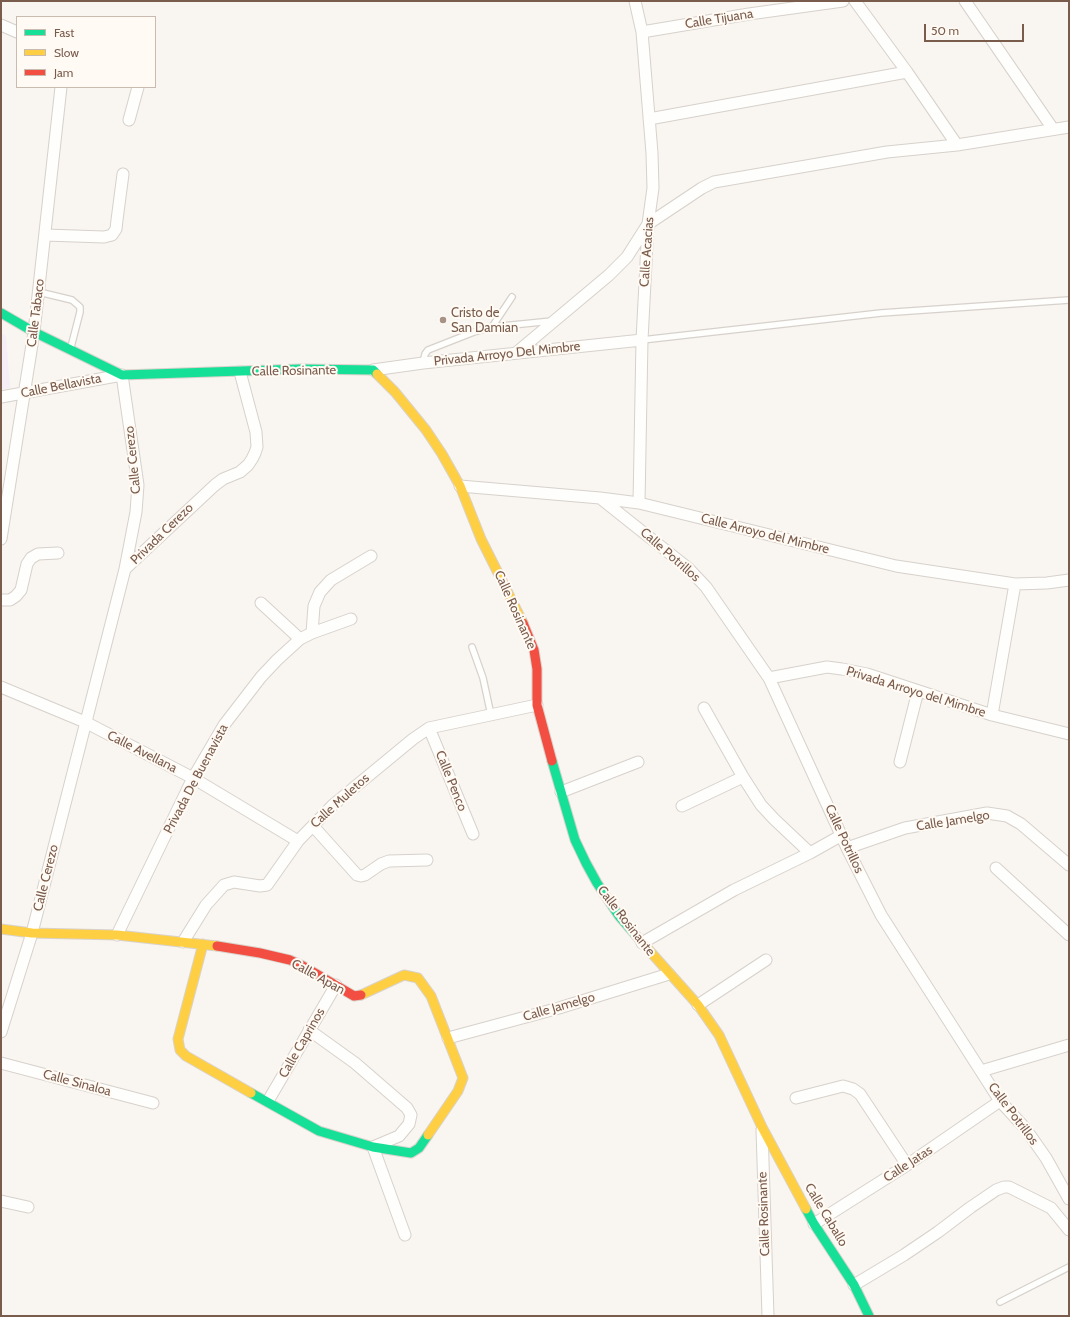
<!DOCTYPE html>
<style>
body{margin:0}
#map{position:relative;width:1070px;height:1317px;overflow:hidden;background:#f9f5f0;font-family:Cabin,sans-serif}
canvas{display:block}
.frame{position:absolute;inset:0;border:2px solid #7a5c4d;pointer-events:none}
.legend{position:absolute;left:16px;top:16px;width:140px;height:72px;box-sizing:border-box;background:#fffaf3;border:1px solid #cabbb1;margin:0;padding:5px 7px;list-style:none;font-size:12px;color:#7a5c4d}
.legend li{display:flex;align-items:center;gap:8px;height:20px}
.legend b{width:20px;border:1px solid #cabbb1}
.scale{position:absolute;left:924px;top:24px;width:100px;height:18px;box-sizing:border-box;border:2px solid #7a5c4d;border-top:0;padding-left:5px;font-size:12px;line-height:14px;white-space:nowrap;color:#7a5c4d;-webkit-text-stroke:3px #fffaf3;paint-order:stroke}
</style>
<div id="map">
<canvas width="1070" height="1317"></canvas>
<div class="frame"></div>
<ul class="legend">
<li><b style="height:5px;background:#16e098"></b>Fast</li>
<li><b style="height:5px;background:#ffcf43"></b>Slow</li>
<li><b style="height:5px;background:#f24e42"></b>Jam</li>
</ul>
<div class="scale">50 m</div>
</div>
<script>
const ctx = document.querySelector('canvas').getContext('2d');
ctx.lineJoin = 'round';
function fillPath(path, color) { ctx.fillStyle = color; ctx.fill(path, 'evenodd'); }
const poly = rows => new Path2D(rows.map(r => 'M' + r).join(''));
function stroke(path, color, width, dash) { ctx.strokeStyle = color; ctx.lineWidth = width; ctx.lineCap = dash ? 'butt' : 'round'; ctx.setLineDash(dash || []); ctx.stroke(path); }
function label(font, color, halo, rows, align = 'center') {
  ctx.font = font + ' Cabin,sans-serif'; ctx.lineWidth = 4; ctx.setLineDash([]); ctx.textBaseline = 'middle'; ctx.strokeStyle = halo; ctx.fillStyle = color; for (const [text, x, y, turn = 0] of rows) {
    ctx.save(); ctx.translate(x, y); ctx.rotate((+turn || 0) * Math.PI / 180); ctx.textAlign = isNaN(turn) ? turn : align; if (halo) ctx.strokeText(text, 0, 0); ctx.fillText(text, 0, 0); ctx.restore();
  }
}
const education = poly([
 [1,333,6,336,10,388,1,389]
]);
const lane = poly([
 [39,292,72,300,80,307,80,312,71,347],
 [492,327,552,321],
 [642,340,881,313,1069,300],
 [423,363,425,354,428,350,474,332,492,327,512,297],
 [472,647,483,678,491,715],
 [1000,1302,1069,1267]
]);
const street = poly([
 [635,1,642,32,652,153,653,188,648,224,642,340,639,503],
 [855,1,907,72,957,145],
 [965,1,1053,129],
 [1,25,17,32],
 [642,32,749,14,843,1],
 [649,119,907,72],
 [129,120,138,87],
 [45,235,104,237,112,235,116,229,117,220,123,174],
 [516,353,609,275,627,257,648,224,702,188,714,182,887,152,957,145,1069,127],
 [373,370,423,363,642,340],
 [1,397,122,375,138,485,136,512,125,569],
 [460,486,600,498,639,503,896,566,1015,584,1047,583,1069,580],
 [600,498,688,568,706,587,769,678,847,848,881,915,1000,1101,1025,1128,1046,1158,1069,1199],
 [1,539,34,332,61,87],
 [1,600,10,600,16,596,21,590,27,564,31,558,38,554,58,553],
 [261,603,300,639],
 [312,633,314,606,320,592,331,580,371,556],
 [769,678,827,667,842,669,867,674,992,715,1069,734],
 [1,687,85,722,193,778,298,841],
 [704,708,743,777,761,805,774,819,810,853],
 [992,715,1015,584],
 [429,728,473,834],
 [900,762,918,691],
 [561,792,638,762],
 [682,806,743,777],
 [313,826,357,875,361,876,365,875,381,864,389,861,427,860],
 [847,848,905,828,987,813,1007,816,1021,824,1069,865],
 [996,868,1069,935],
 [117,935,193,778,224,725,261,677,277,660,300,639,312,633,351,619],
 [183,942,206,905,224,885,234,882,260,886,267,885,298,841,333,805,413,739,429,728,537,705],
 [642,943,734,890,810,853,842,835],
 [698,1005,766,960],
 [309,1030,355,1063,407,1108,411,1115,409,1124,399,1136,373,1147,405,1235],
 [1,1032,32,933,125,569,215,485,223,479,240,472,248,465,252,459,255,453,257,447,256,432,240,372],
 [448,1038,559,1008,669,974],
 [1,1063,153,1103],
 [981,1071,1069,1045],
 [796,1098,843,1086,853,1089,860,1094,907,1165],
 [268,1101,336,985],
 [762,1130,768,1316],
 [1,1201,28,1207],
 [814,1224,907,1165,1000,1101],
 [854,1285,904,1255,938,1232,971,1207,996,1190,1004,1187,1009,1187,1051,1208,1069,1230]
]);
const fast = poly([
 [1,313,34,332,122,375,301,369,373,370,377,374],
 [552,761,575,840,586,863,597,883,619,916,639,939],
 [251,1093,319,1131,373,1147,411,1153,419,1148,428,1135],
 [806,1209,814,1224,854,1285,869,1316]
]);
const slow = poly([
 [377,374,395,392,426,430,442,454,460,486,481,539,523,623],
 [1,929,32,933,117,935,217,946],
 [639,939,698,1005,719,1035,762,1127,806,1209],
 [203,944,178,1039,180,1050,186,1056,251,1093],
 [361,995,404,975,418,978,431,996,463,1078,458,1091,428,1135]
]);
const jam = poly([
 [523,623,534,650,537,669,537,705,552,761],
 [217,946,260,953,290,960,301,965,354,996,361,995]
]);
const markers = [
 [443,320,4,"#a69286"]
];
const streetNames = [
 ["Calle Tijuana",719,19,-9],
 ["Calle Acacias",647,252,-86],
 ["Calle Tabaco",36,313,-83],
 ["Privada Arroyo Del Mimbre",507,354,-6],
 ["Calle Rosinante",294,371,-1],
 ["Calle Bellavista",61,386,-11],
 ["Calle Cerezo",133,460,-96],
 ["Privada Cerezo",162,534,-44],
 ["Calle Arroyo del Mimbre",765,534,14],
 ["Calle Potrillos",670,555,41],
 ["Calle Rosinante",515,610,66],
 ["Privada Arroyo del Mimbre",916,692,17],
 ["Calle Avellana",142,752,27],
 ["Privada De Buenavista",196,779,-62],
 ["Calle Penco",451,781,68],
 ["Calle Muletos",340,801,-42],
 ["Calle Jamelgo",953,821,-9],
 ["Calle Potrillos",844,839,65],
 ["Calle Cerezo",46,878,-76],
 ["Calle Rosinante",626,921,52],
 ["Calle Apan",318,977,29],
 ["Calle Jamelgo",559,1007,-16],
 ["Calle Caprinos",302,1043,-60],
 ["Calle Sinaloa",77,1083,15],
 ["Calle Potrillos",1013,1114,53],
 ["Calle Jatas",908,1164,-33],
 ["Calle Rosinante",764,1214,-92],
 ["Calle Caballo",826,1215,59]
];
const poiNames = [
 ["Cristo de",451,313],
 ["San Damian",451,328]
];
fillPath(education, '#f6eef6');
stroke(lane, '#d7d1cb', 8);
stroke(street, '#d7d1cb', 13);
stroke(fast, '#d9d2cb', 11);
stroke(slow, '#d9d2cb', 11);
stroke(jam, '#d9d2cb', 11);
stroke(lane, '#fefefd', 5.5);
stroke(street, '#fefefd', 11);
stroke(fast, '#16e098', 9);
stroke(slow, '#ffcf43', 9);
stroke(jam, '#f24e42', 9);
for (const [x, y, r, color] of markers) { const dot = new Path2D(); dot.arc(x, y, r, 0, 2 * Math.PI); ctx.fillStyle = color; ctx.fill(dot); stroke(dot, '#fffaf3', 1.5); }
label('13px', '#7a5c4d', '#fffaf3', streetNames);
label('13px', '#7a5c4d', '#fffaf3', poiNames, 'left');
</script>
